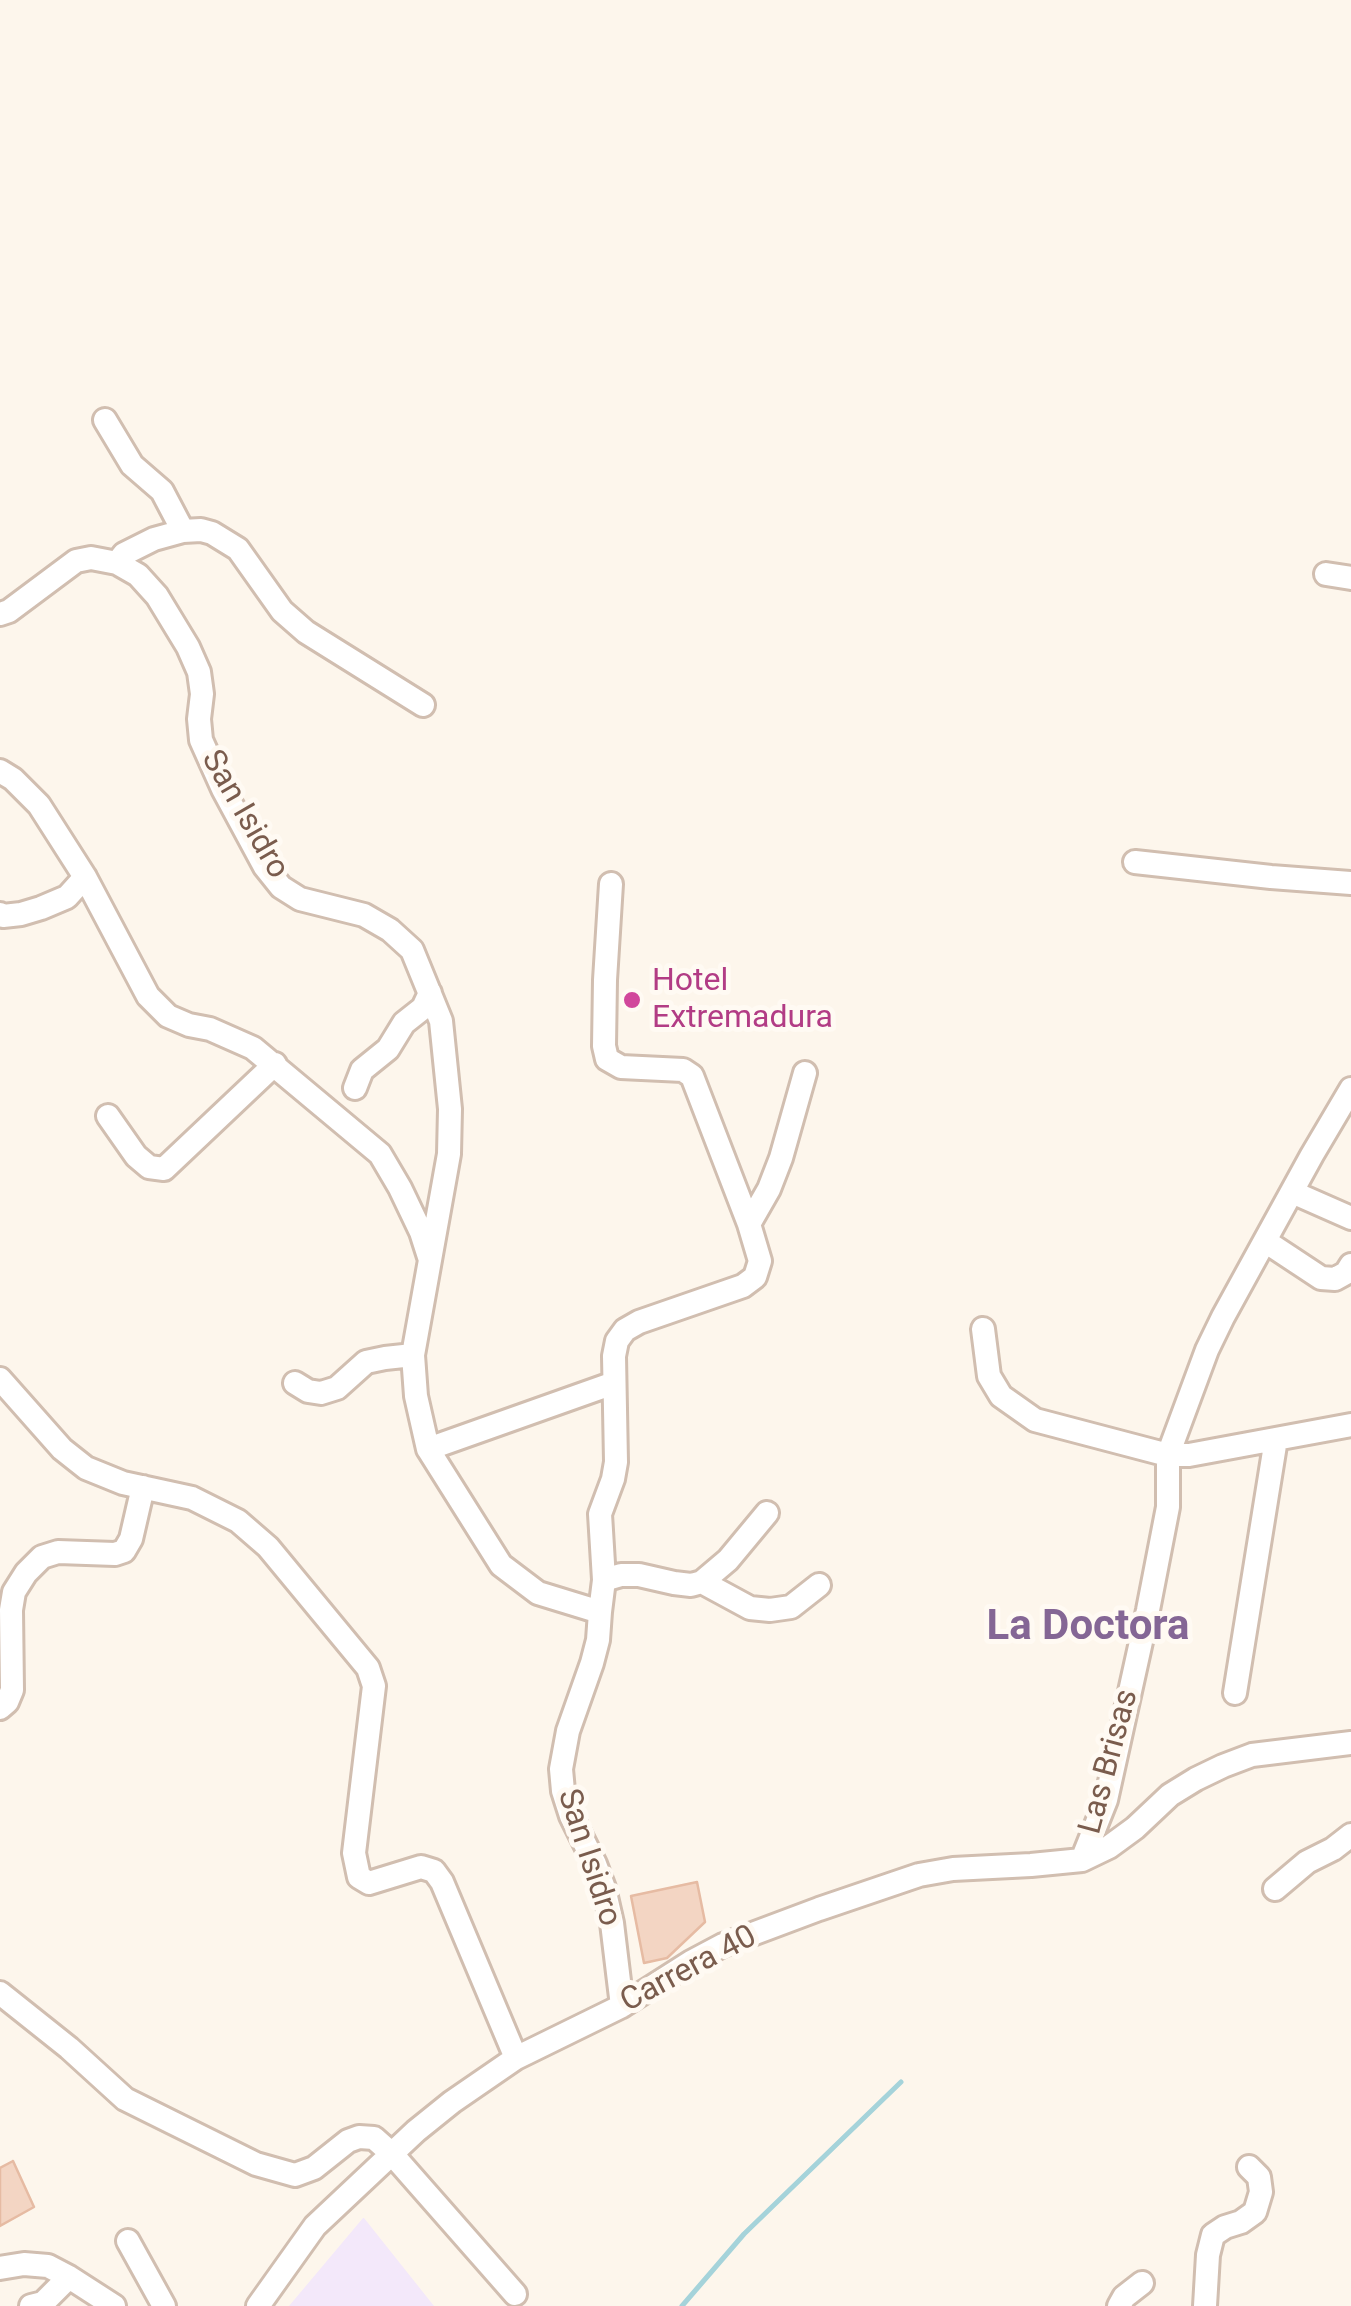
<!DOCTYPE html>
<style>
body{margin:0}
canvas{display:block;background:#fdf6ec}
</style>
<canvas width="1351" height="2306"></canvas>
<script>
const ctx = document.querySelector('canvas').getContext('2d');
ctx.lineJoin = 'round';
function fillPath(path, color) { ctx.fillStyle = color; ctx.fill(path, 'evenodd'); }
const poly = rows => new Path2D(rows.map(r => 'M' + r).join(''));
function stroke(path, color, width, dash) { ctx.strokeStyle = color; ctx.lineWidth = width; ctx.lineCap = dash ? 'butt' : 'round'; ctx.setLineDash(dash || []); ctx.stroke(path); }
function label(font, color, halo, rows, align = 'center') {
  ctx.font = font + ' Roboto,sans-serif'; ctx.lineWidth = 10; ctx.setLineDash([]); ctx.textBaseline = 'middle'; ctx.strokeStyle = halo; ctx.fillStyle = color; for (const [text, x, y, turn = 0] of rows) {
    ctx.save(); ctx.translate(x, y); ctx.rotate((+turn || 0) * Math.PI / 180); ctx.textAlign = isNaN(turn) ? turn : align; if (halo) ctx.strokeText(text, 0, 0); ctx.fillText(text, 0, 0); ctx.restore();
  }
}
const education = poly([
 [364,2218,434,2306,289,2306,363,2218]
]);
const stream = poly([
 [682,2306,744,2234,901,2082]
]);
const building = poly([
 [697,1882,705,1922,667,1958,644,1963,631,1896,697,1882],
 [13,2161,34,2207,0,2226,0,2168,13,2161]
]);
const minor = poly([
 [105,420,132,465,162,491,183,531],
 [117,563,124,554,154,539,183,531,201,530,212,533,238,549,282,611,306,632,423,705],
 [1326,574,1351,578],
 [0,614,9,611,76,561,91,558,117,563,138,575,157,596,188,647,199,672,202,694,199,719,201,740,223,789,265,867,281,887,300,899,364,915,390,930,412,950,441,1021,450,1109,449,1154,413,1355,416,1396,428,1449,501,1565,538,1593,600,1612,598,1640,592,1663,568,1731,561,1769,563,1791,571,1816,595,1864,604,1888,612,1923,622,2006],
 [0,771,13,779,39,805,85,877,148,996,168,1016,189,1025,210,1029,253,1048,380,1154,400,1188,421,1232,429,1257],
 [1135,862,1271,877,1351,883],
 [0,914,3,916,21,914,41,908,67,897,85,877],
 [355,1088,362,1070,388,1049,404,1023,423,1008,430,993],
 [108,1116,136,1156,149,1167,164,1169,275,1064],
 [1292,1192,1351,1218],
 [749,1224,769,1189,781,1158,805,1073],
 [1265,1241,1321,1278,1335,1279,1346,1273,1351,1265],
 [983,1329,989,1376,1001,1396,1035,1420,1168,1455,1189,1455,1351,1425],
 [0,1379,62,1449,86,1468,123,1483,192,1498,238,1521,268,1547,368,1668,374,1686,354,1853,359,1877,369,1883,421,1867,434,1871,442,1882,516,2058],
 [295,1383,308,1391,321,1393,337,1388,366,1362,385,1358,413,1355],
 [428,1449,614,1383],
 [604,1580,621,1575,639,1575,674,1583,691,1585,702,1582,728,1560,767,1513],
 [702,1582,750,1608,770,1610,791,1607,819,1585],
 [600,1612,604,1580,600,1514,613,1479,616,1462,614,1356,617,1341,625,1330,639,1322,743,1286,755,1277,760,1261,749,1224,692,1076,683,1070,621,1067,607,1059,604,1046,605,980,611,884],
 [1235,1693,1276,1439],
 [0,1708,7,1702,12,1690,11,1610,14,1592,26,1573,42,1557,58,1552,115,1554,124,1551,131,1539,143,1487],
 [1082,1860,1106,1800,1148,1610,1168,1507,1168,1455,1207,1350,1223,1317,1312,1155,1351,1089],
 [1275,1889,1307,1862,1333,1849,1351,1835],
 [0,1993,69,2048,125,2099,256,2164,295,2175,314,2168,348,2141,359,2137,374,2138,392,2154,515,2294],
 [128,2241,164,2306],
 [0,2268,24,2264,48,2266,69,2277,114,2306],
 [31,2306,43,2303,69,2277],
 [258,2306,315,2226,416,2131,452,2102,516,2058,622,2006,691,1962,723,1945,819,1909,919,1875,953,1869,1031,1865,1082,1860,1109,1847,1135,1828,1170,1795,1196,1779,1223,1766,1252,1755,1351,1743],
 [1119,2306,1124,2297,1142,2283],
 [1205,2306,1208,2255,1213,2235,1225,2227,1241,2222,1255,2212,1261,2192,1259,2177,1249,2167]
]);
const markers = [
 [632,1000,10,"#d1479c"]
];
const streetNames = [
 ["San Isidro",244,815,60],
 ["Las Brisas",1110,1762,-75],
 ["San Isidro",588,1858,72],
 ["Carrera 40",689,1970,-28]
];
const hotelNames = [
 ["Hotel",652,982],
 ["Extremadura",652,1019]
];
const districtNames = [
 ["La Doctora",1088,1628]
];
fillPath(education, '#f3e8fa');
stroke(stream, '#a5d3da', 5);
fillPath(building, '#f3d5c3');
stroke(building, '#e6bba3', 2.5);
stroke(minor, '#d1beb0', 28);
stroke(minor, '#fff', 22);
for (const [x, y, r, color] of markers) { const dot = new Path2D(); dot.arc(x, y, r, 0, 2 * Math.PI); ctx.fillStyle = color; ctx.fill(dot); stroke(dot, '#fffaf3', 4); }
label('32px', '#7a5c4d', '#fffaf3', streetNames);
label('32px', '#b23c85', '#fffaf3', hotelNames, 'left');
label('bold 42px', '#846695', '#fffaf3', districtNames);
</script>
